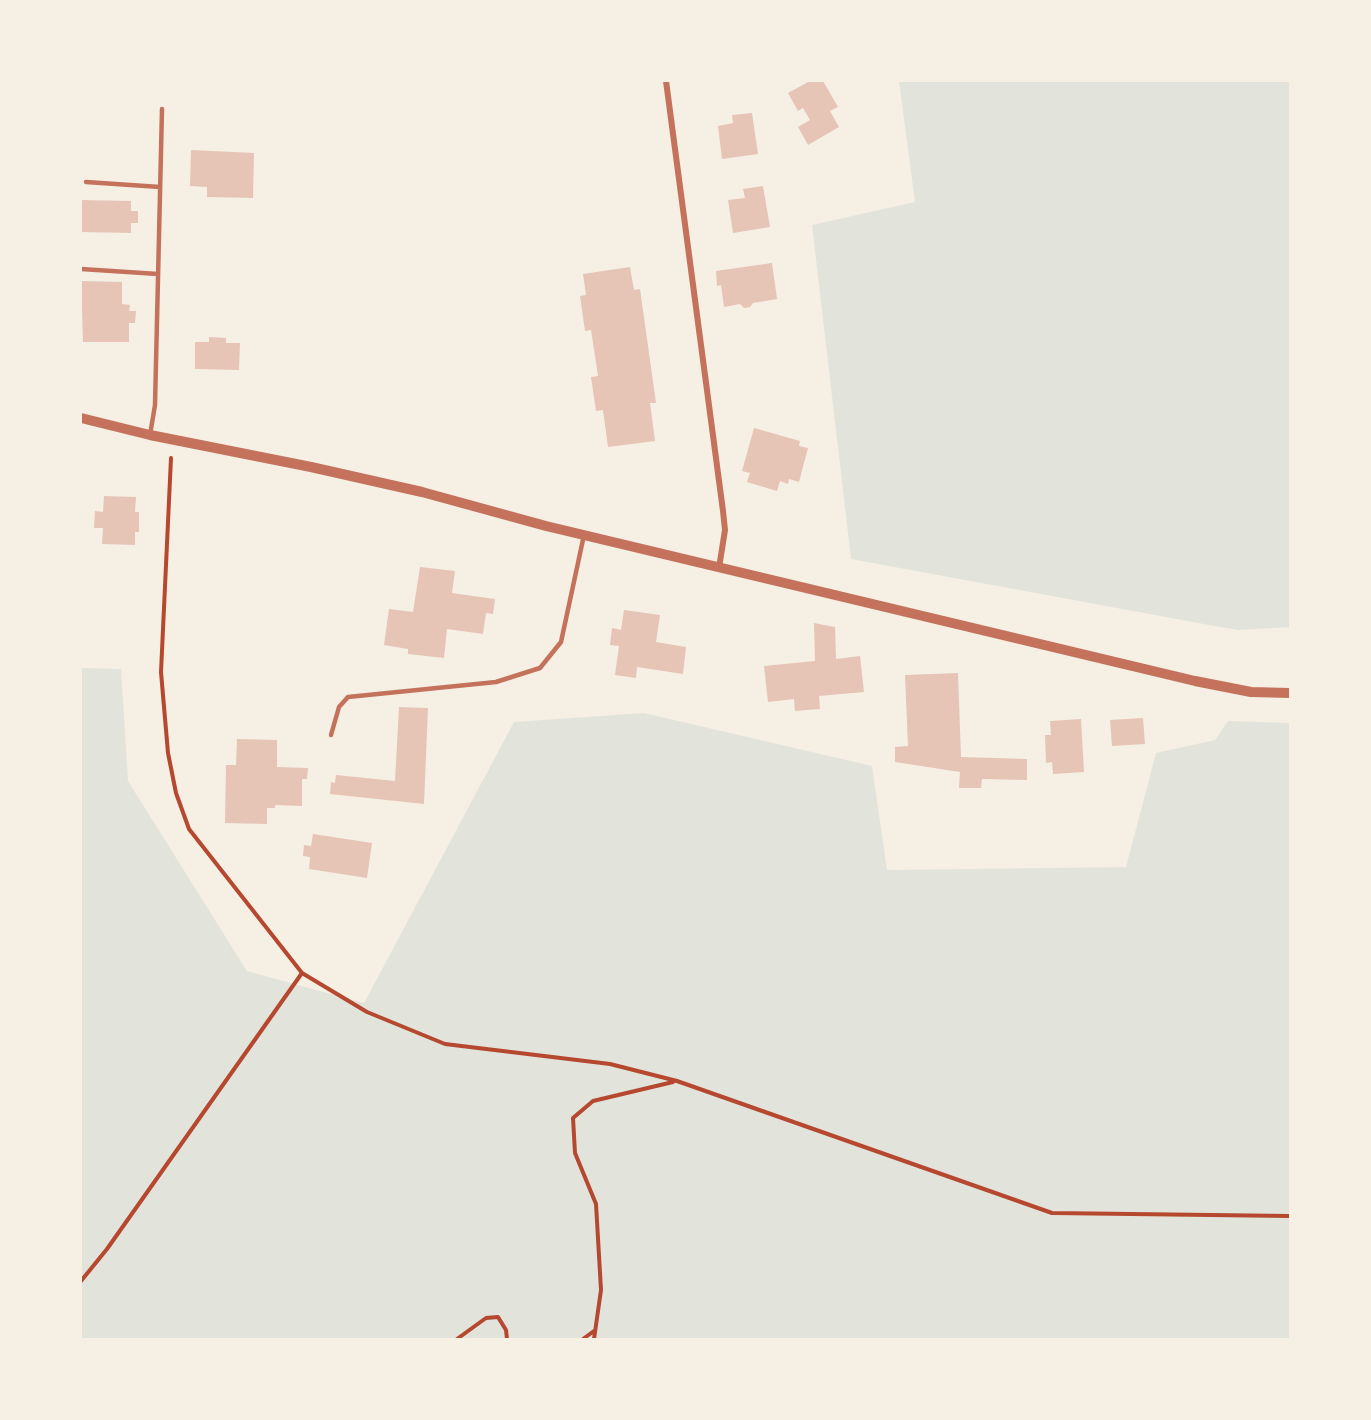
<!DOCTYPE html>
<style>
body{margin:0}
#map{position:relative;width:1371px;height:1420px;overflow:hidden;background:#f6efe4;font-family:Arial,sans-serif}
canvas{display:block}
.frame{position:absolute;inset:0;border:82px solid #f6efe4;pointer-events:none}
</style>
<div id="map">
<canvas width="1371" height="1420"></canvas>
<div class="frame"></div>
</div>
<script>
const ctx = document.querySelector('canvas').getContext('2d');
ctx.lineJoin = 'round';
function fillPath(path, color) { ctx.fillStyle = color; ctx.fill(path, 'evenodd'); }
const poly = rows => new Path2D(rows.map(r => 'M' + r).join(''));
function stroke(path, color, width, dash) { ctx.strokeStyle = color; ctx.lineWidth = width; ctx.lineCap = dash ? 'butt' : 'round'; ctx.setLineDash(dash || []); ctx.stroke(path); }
const green = poly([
 [899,81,1290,81,1290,627,1239,630,1220,627,851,559,812,225,915,202],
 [81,668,121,669,128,781,247,971,364,1003,514,722,644,713,872,766,887,870,1126,867,1156,753,1215,740,1228,721,1290,723,1290,1339,81,1339]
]);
const building = poly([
 [810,81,823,81,838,107,830,111,839,127,808,145,798,127,810,120,803,108,798,111,788,93],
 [752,113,758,154,722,159,718,126,733,123,732,115],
 [191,150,254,153,253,198,207,197,207,187,190,186],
 [763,186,770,227,733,233,728,200,745,198,743,189],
 [81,200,131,201,131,211,138,211,138,223,131,223,131,233,81,232],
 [772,263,777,299,753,303,750,307,744,308,740,304,724,307,721,285,717,286,716,271],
 [630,267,634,290,640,289,656,403,650,403,655,441,608,447,603,410,596,411,591,377,598,376,591,330,585,331,580,296,586,295,583,274],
 [81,281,122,282,122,304,130,305,129,311,136,311,135,323,129,323,129,342,83,342],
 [209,337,226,338,226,343,240,343,239,370,195,369,195,342,209,342],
 [754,428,800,441,799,446,808,448,799,482,789,479,788,484,780,481,777,491,747,482,750,473,742,471],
 [104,496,136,497,135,512,139,512,139,532,135,532,135,545,102,544,103,528,94,528,95,511,103,512],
 [420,567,455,571,452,593,495,599,493,614,486,613,483,634,447,629,444,658,408,654,408,649,384,645,389,609,413,612],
 [624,610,660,615,656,642,686,647,683,674,637,667,636,678,615,675,619,646,610,645,612,628,621,630],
 [814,623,835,627,836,659,860,656,864,692,819,696,820,709,795,711,794,699,768,702,764,666,815,661],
 [958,673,961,757,1027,759,1027,780,982,779,981,788,959,788,960,772,895,762,895,747,908,746,905,675],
 [399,707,428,708,424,804,330,794,331,782,335,783,336,775,395,781],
 [1143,718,1145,744,1112,746,1110,720],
 [1081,719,1084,772,1053,774,1052,762,1046,763,1045,735,1051,735,1050,721],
 [237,739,277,740,277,767,308,768,307,779,302,779,302,806,275,805,275,808,267,808,267,824,225,823,226,765,236,765],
 [313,834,372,843,367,878,309,869,310,857,303,856,304,845,311,846]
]);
const path = poly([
 [171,458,161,672,168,753,176,793,189,829,302,973,367,1012,445,1044,610,1064,677,1081,1052,1213,1290,1216],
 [81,1281,107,1249,302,973],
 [457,1339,486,1318,498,1317,506,1330,507,1339],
 [583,1339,594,1331],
 [594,1339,601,1290,596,1204,575,1153,573,1118,593,1101,673,1082]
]);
const service = poly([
 [86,182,160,187],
 [81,269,158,274],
 [150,435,155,405,162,109],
 [331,735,339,707,348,697,496,682,540,668,561,642,584,535]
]);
const minor = poly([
 [666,81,723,511,725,530,719,568]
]);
const tertiary = poly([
 [81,418,150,435,311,467,422,492,546,526,1195,681,1251,692,1290,693]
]);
fillPath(green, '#e2e4dc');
fillPath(building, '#e6c5b7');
stroke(path, '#b5482f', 4);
stroke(service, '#c5725c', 4.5);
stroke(minor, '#c5725c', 6);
stroke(tertiary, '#c5725c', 10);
</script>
